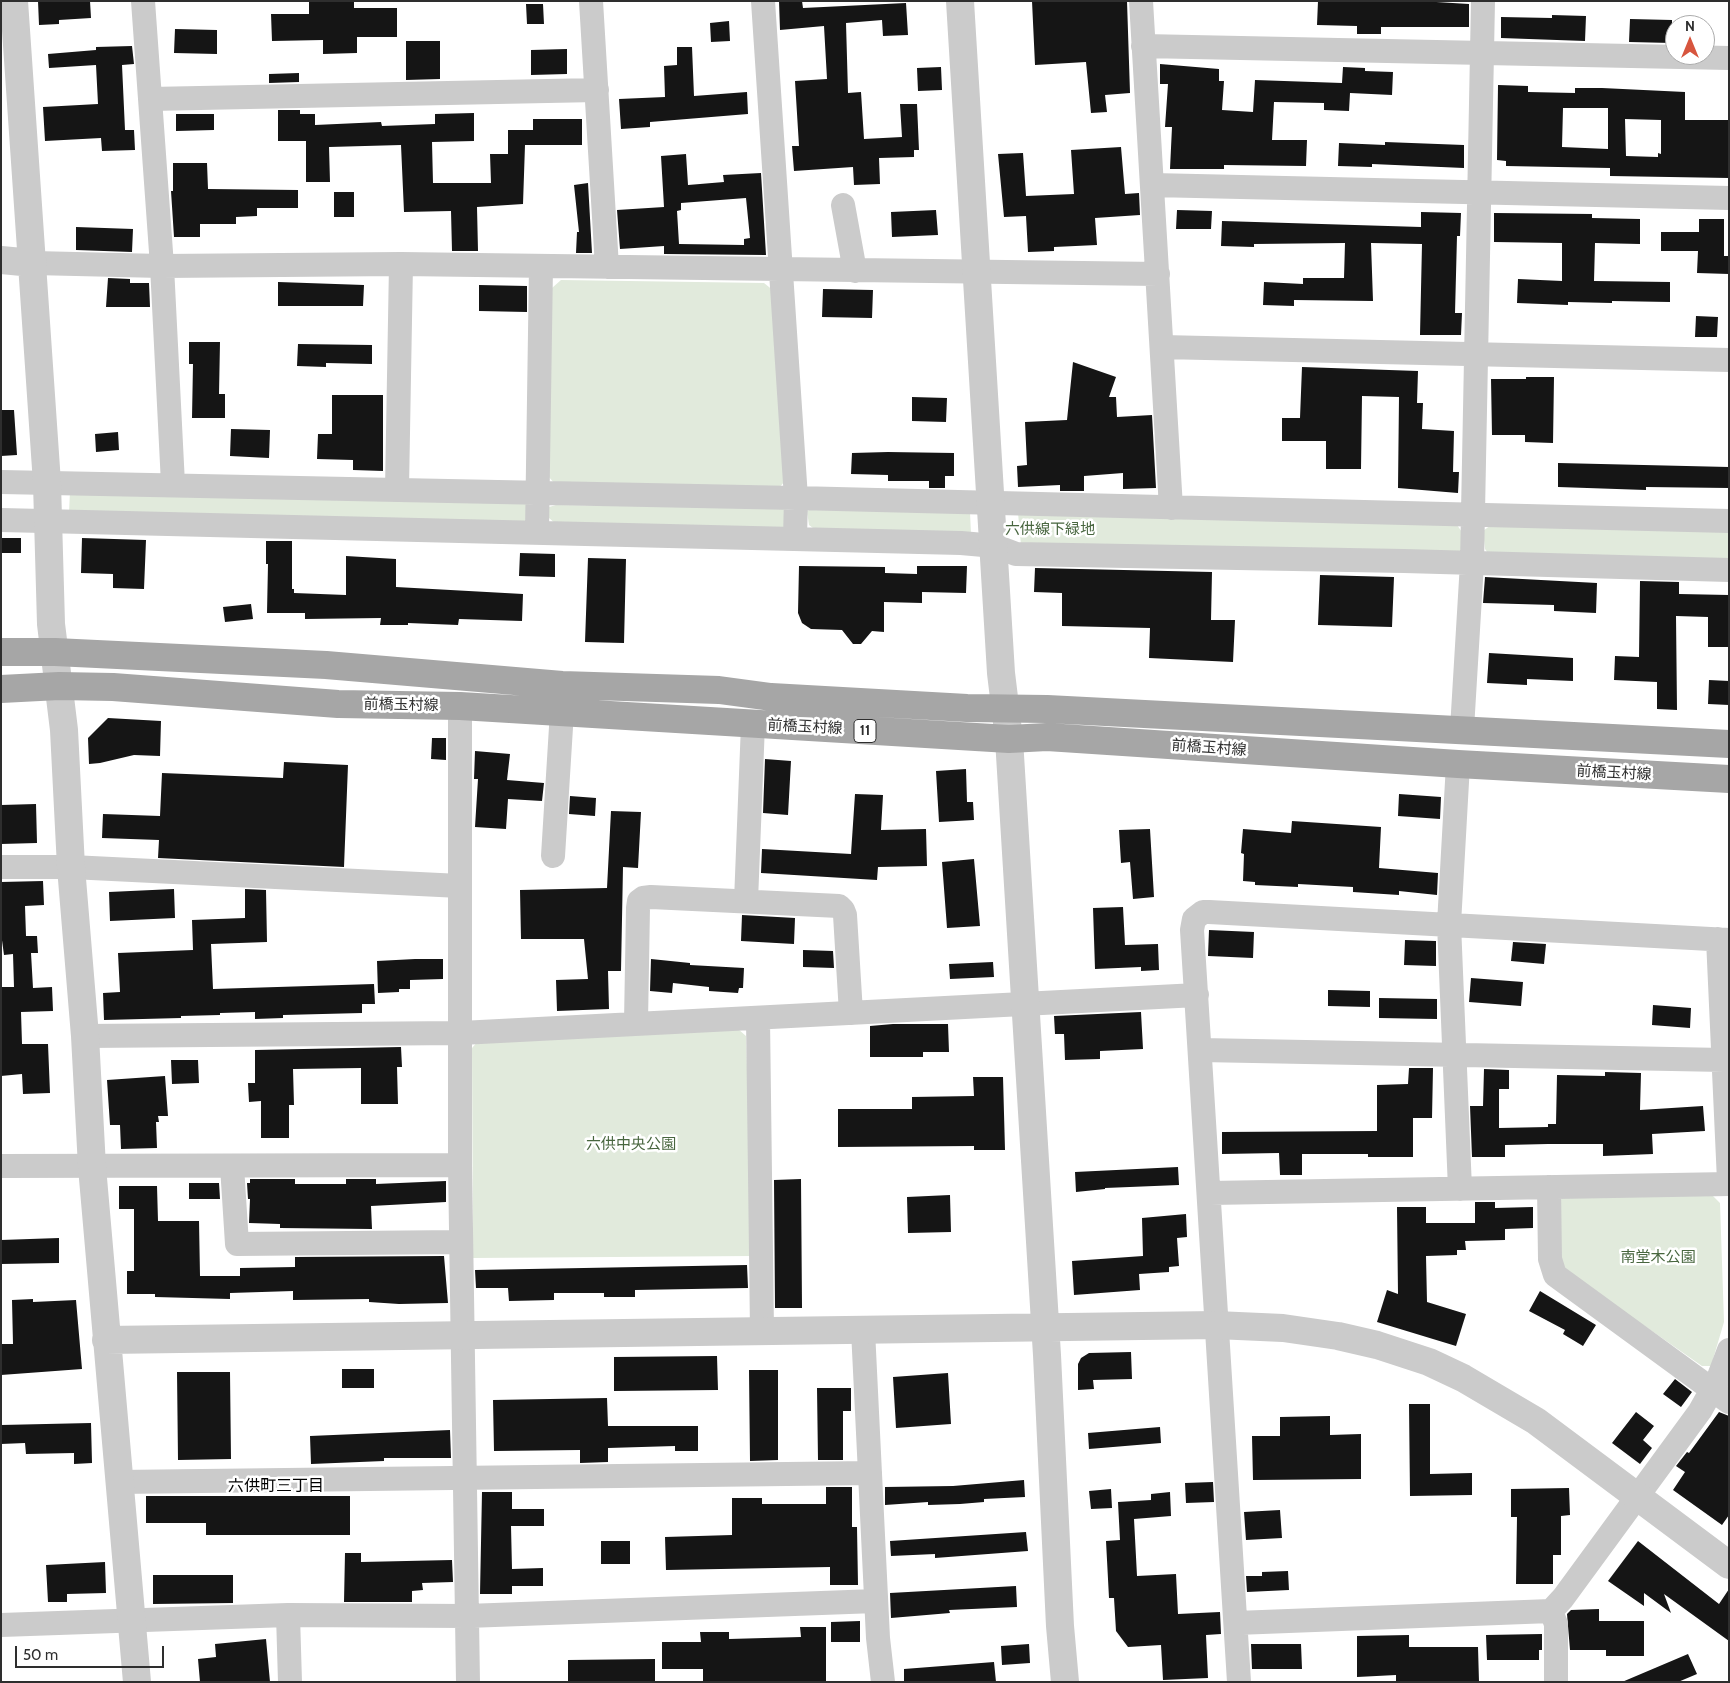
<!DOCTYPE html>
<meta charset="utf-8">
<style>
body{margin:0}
#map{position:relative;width:1730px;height:1683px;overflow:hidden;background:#fff;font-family:Cabin,sans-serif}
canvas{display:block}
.frame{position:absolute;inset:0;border:2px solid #2e2e2e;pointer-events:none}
.north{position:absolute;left:1665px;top:15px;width:50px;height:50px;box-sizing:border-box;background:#fff;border:1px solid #ababab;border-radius:50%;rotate:0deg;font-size:14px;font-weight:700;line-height:20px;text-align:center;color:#2e2e2e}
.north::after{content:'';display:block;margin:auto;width:18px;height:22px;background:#d7553e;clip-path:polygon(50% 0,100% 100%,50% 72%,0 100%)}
.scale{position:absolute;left:15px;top:1646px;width:149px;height:22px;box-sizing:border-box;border:2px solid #2e2e2e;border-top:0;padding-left:6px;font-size:15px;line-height:18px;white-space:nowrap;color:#2e2e2e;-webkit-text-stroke:4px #fff;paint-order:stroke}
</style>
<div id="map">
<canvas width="1730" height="1683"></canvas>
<div class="frame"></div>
<div class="north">N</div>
<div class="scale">50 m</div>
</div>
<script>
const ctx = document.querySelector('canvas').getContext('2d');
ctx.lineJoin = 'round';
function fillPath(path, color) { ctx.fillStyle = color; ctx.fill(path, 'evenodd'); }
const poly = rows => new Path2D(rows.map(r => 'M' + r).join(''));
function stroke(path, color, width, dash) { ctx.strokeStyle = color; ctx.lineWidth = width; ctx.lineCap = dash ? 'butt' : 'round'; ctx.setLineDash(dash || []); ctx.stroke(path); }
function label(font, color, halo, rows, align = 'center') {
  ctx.font = font + ' Cabin,"Noto Sans JP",sans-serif'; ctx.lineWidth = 5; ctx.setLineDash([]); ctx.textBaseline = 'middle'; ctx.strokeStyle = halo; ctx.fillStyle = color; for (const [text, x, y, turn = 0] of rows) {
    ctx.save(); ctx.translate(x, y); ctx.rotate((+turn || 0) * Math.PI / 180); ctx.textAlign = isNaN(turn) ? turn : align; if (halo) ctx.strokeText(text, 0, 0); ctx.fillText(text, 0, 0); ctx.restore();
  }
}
const green = poly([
 [561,280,764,283,774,291,785,481,778,489,555,484,548,476,552,288],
 [70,491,529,504,525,523,69,513],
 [556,505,782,508,788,510,788,525,779,530,556,524,549,518,549,507],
 [815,508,970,512,971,534,817,531,809,525,807,511],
 [1018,513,1457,525,1462,532,1463,548,1457,555,1021,545],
 [1491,525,1729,531,1729,561,1491,557,1485,549,1483,531],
 [738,1029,746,1036,753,1256,473,1258,472,1048,479,1040],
 [1711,1194,1720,1203,1724,1322,1711,1366,1702,1366,1566,1271,1559,1259,1559,1201,1566,1195]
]);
const building = poly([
 [38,1,90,1,91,18,59,20,59,24,39,25],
 [309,1,354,1,354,8,397,8,397,37,357,37,357,53,323,54,323,40,272,41,271,14,309,14],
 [779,1,802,1,803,8,906,3,908,35,883,36,882,20,846,23,848,93,861,92,864,139,902,137,900,104,917,104,919,150,914,150,914,157,879,158,880,184,854,185,853,167,794,171,792,146,799,146,795,81,827,79,824,26,780,30],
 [1032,1,1127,1,1130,93,1105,95,1107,112,1091,113,1086,62,1035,65],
 [1318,1,1420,1,1469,4,1469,27,1381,27,1381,34,1357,34,1357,26,1317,25],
 [526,4,543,4,544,24,527,24],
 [1552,15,1586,16,1585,41,1501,38,1501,17,1552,18],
 [1630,19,1672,20,1672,43,1629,42],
 [729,21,730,41,711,42,710,23],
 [175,29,217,30,217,54,174,53],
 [406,41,440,41,440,79,406,80],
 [132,46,134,64,122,65,125,130,134,130,135,150,102,151,101,138,45,141,43,107,98,104,96,65,49,68,48,54,96,50,96,47],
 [677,47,692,47,694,96,747,92,748,114,650,122,650,127,621,129,619,99,665,97,664,66,677,65],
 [567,49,567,74,531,75,531,50],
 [1160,64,1219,69,1219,81,1224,81,1222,110,1253,112,1255,80,1342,83,1343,67,1365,68,1365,71,1393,72,1392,95,1350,93,1349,111,1324,110,1324,103,1274,102,1272,140,1307,140,1306,166,1224,165,1224,169,1170,169,1172,127,1165,127,1168,84,1160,84],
 [941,67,942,90,918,91,917,68],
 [299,73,299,82,269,83,269,74],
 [1498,85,1528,86,1528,92,1575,93,1575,88,1602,88,1685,92,1685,120,1729,120,1729,178,1610,176,1610,168,1506,166,1506,161,1497,160],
 [1563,108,1608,108,1608,149,1562,147],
 [1625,119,1661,120,1661,154,1658,153,1658,157,1626,156],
 [278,110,300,110,300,114,315,114,315,125,381,122,382,126,435,124,435,114,474,113,474,141,432,142,433,183,491,183,490,154,508,154,508,130,533,130,533,119,582,119,582,145,525,145,523,204,477,207,478,251,452,251,451,211,404,212,401,145,329,147,330,182,306,182,306,141,278,141],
 [176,114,214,114,214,130,176,131],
 [1385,142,1464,145,1464,168,1372,164,1372,167,1338,166,1339,143,1385,145],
 [1121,147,1125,194,1139,193,1140,215,1095,218,1097,245,1054,247,1054,251,1028,252,1026,216,1004,217,998,154,1023,153,1026,196,1074,194,1071,150],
 [686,154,688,185,724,182,723,175,761,173,766,255,664,254,664,246,620,249,617,210,664,207,661,156],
 [746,198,750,238,744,239,744,245,679,244,677,211,681,210,681,203],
 [173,163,207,163,208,189,298,190,298,208,257,208,257,216,236,217,236,224,200,224,200,237,174,237,171,191,173,191],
 [588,183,592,253,576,253,577,232,579,232,574,185],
 [334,192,354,192,354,217,334,217],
 [936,210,938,235,892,237,891,212],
 [1177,210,1212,211,1211,229,1176,229],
 [1421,212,1461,213,1460,236,1457,236,1455,313,1462,313,1461,335,1420,335,1422,244,1371,243,1373,301,1294,300,1294,306,1263,305,1264,282,1303,284,1303,278,1344,278,1345,243,1254,244,1254,247,1221,246,1222,221,1421,227],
 [1494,213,1592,214,1592,218,1640,219,1640,244,1595,243,1594,281,1670,282,1670,302,1612,301,1612,303,1568,302,1568,305,1517,303,1518,279,1562,281,1562,243,1494,242],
 [1699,219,1724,219,1724,256,1729,256,1729,274,1697,273,1698,251,1661,251,1661,232,1699,232],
 [76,227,133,229,132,252,76,250],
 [108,278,130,279,130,283,149,283,150,307,106,307],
 [278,282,364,285,363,306,278,306],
 [479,285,527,286,527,312,479,311],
 [823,289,873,290,872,318,822,317],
 [1696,316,1718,317,1717,337,1695,337],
 [189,342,220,342,219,394,225,394,225,418,192,418,193,364,189,364],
 [298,344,372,345,372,364,326,363,326,367,297,366],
 [1073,362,1116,377,1109,397,1116,397,1117,417,1152,415,1156,488,1123,489,1123,473,1084,476,1084,491,1060,491,1060,485,1018,487,1017,466,1027,465,1025,422,1067,420],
 [1302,367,1418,371,1417,403,1423,403,1422,429,1454,431,1453,472,1459,472,1458,493,1398,488,1399,397,1362,396,1361,469,1326,469,1326,441,1282,441,1282,418,1300,418],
 [1526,377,1554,377,1553,443,1525,442,1525,435,1492,435,1491,379,1526,379],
 [332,395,383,395,383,471,353,470,353,460,317,459,318,434,332,434],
 [912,397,947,398,946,422,912,421],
 [1,410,14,410,17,455,1,456],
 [231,429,270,430,269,458,230,456],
 [118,432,119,450,96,452,95,434],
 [888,452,954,453,954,476,945,476,945,488,929,488,929,481,888,481,888,475,851,474,852,453],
 [1558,463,1729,467,1729,488,1646,487,1646,490,1558,487],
 [1,538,21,538,21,553,1,553],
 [82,538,146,540,144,589,113,588,113,574,81,573],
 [266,541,292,541,292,589,294,589,294,593,346,595,346,556,396,559,396,587,523,594,522,621,459,619,458,625,408,623,408,625,380,625,381,618,305,619,305,613,267,613,268,564,266,564],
 [520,553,555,554,555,577,519,576],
 [588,558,626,559,624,643,585,642],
 [799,566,885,567,885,573,917,574,917,566,967,566,966,593,922,592,922,603,884,602,884,632,872,631,861,644,853,644,842,630,811,629,802,623,798,613],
 [1035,568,1212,572,1211,620,1235,620,1233,662,1149,658,1150,628,1062,626,1062,593,1034,592],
 [1320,575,1394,577,1392,627,1318,625],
 [1485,577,1597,583,1596,613,1554,611,1554,605,1483,603],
 [1640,581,1679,582,1679,594,1729,595,1729,647,1708,647,1708,617,1676,616,1677,710,1657,709,1657,682,1614,680,1615,656,1639,657],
 [251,604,253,619,225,622,223,607],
 [1489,653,1573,658,1573,681,1527,679,1527,685,1487,683],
 [1709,680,1729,681,1729,705,1708,704],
 [108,718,161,721,160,756,134,755,100,763,89,764,88,738],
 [432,738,446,738,446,760,431,759],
 [475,751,510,754,507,780,544,783,542,801,508,799,506,829,475,827,478,779,474,779],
 [765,759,791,761,788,815,763,813],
 [284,762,348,765,344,867,158,858,159,840,102,838,103,814,160,816,162,773,283,778],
 [966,769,967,802,973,802,974,820,939,822,936,771],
 [855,794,883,795,881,830,926,829,927,866,878,867,877,880,761,873,762,849,851,854],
 [1399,794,1441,797,1440,819,1398,816],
 [570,796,596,798,595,816,569,814],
 [36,804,37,843,1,844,1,805],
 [611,811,641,812,638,868,623,867,621,971,608,971,609,1009,557,1011,556,980,588,979,584,939,521,939,520,890,607,888],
 [1292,821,1381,827,1379,868,1438,873,1437,895,1399,891,1399,895,1353,892,1353,887,1298,884,1298,887,1255,885,1255,882,1243,881,1244,854,1241,853,1243,829,1291,833],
 [1150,829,1154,897,1133,899,1130,862,1121,863,1119,830],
 [974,859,980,926,947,928,942,862],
 [43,881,44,905,25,906,26,936,37,936,38,953,31,953,33,988,52,987,53,1011,21,1012,22,1044,48,1044,50,1093,23,1094,22,1074,1,1076,1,987,14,987,13,954,4,955,1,933,1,882],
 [174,889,175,918,110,921,109,892],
 [245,889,266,890,267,942,211,944,213,989,374,984,375,1004,362,1004,362,1013,283,1015,283,1018,255,1019,255,1012,220,1013,220,1015,181,1016,181,1018,104,1020,103,993,120,992,118,953,193,950,192,920,245,918],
 [1123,907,1125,945,1158,944,1159,970,1141,971,1141,967,1095,969,1093,908],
 [742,915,795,918,794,944,741,941],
 [1209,930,1254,932,1253,958,1208,956],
 [1405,940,1436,941,1436,966,1404,965],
 [1513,942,1546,944,1544,964,1511,961],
 [803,950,833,951,834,968,803,967],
 [415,959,443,959,443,979,410,980,410,989,399,989,399,992,378,993,377,961],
 [651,959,690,963,690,965,744,968,743,988,739,988,738,993,709,991,709,987,673,983,672,993,650,991],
 [993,962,994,977,950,979,949,964],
 [1471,978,1523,982,1521,1006,1469,1002],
 [1328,990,1370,991,1370,1007,1328,1006],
 [1379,998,1437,999,1437,1019,1379,1018],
 [1653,1005,1691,1008,1690,1028,1652,1025],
 [1141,1012,1143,1049,1100,1051,1100,1059,1065,1060,1064,1034,1055,1034,1054,1016],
 [893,1024,948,1024,949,1052,923,1052,923,1057,870,1057,870,1026],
 [401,1047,402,1067,397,1067,398,1104,361,1104,361,1068,293,1069,294,1105,289,1105,289,1138,261,1138,261,1101,249,1102,248,1083,255,1083,255,1050],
 [171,1060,198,1060,199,1083,172,1084],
 [1409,1068,1433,1068,1432,1118,1413,1118,1413,1157,1368,1157,1368,1154,1302,1154,1302,1175,1280,1175,1279,1153,1222,1154,1222,1132,1377,1131,1377,1085,1408,1084],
 [1484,1069,1509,1070,1509,1089,1499,1089,1499,1128,1548,1127,1548,1124,1556,1124,1557,1075,1605,1076,1605,1072,1641,1073,1640,1110,1703,1106,1705,1131,1652,1134,1653,1154,1603,1156,1603,1144,1548,1144,1505,1145,1505,1157,1472,1157,1470,1106,1483,1106],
 [165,1076,168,1116,158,1116,159,1122,156,1122,157,1148,121,1149,120,1125,110,1125,107,1080],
 [973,1077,1003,1077,1005,1150,974,1150,974,1146,838,1147,838,1109,912,1109,912,1097,974,1096],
 [1178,1167,1179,1185,1105,1188,1105,1189,1076,1192,1075,1172],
 [250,1179,295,1179,295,1184,346,1184,346,1179,376,1179,376,1184,446,1181,446,1202,371,1206,372,1229,280,1228,280,1224,249,1223,250,1199,248,1199,247,1183,250,1183],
 [801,1179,802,1308,775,1308,774,1180],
 [189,1183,219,1183,220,1199,189,1199],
 [119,1186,157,1186,158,1221,199,1221,200,1276,240,1276,240,1268,295,1267,295,1257,444,1256,448,1303,399,1304,369,1302,369,1299,293,1300,293,1291,230,1293,230,1299,155,1297,155,1294,127,1294,127,1271,134,1271,134,1209,119,1209],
 [950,1195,951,1232,908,1233,907,1197],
 [1475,1202,1495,1202,1495,1208,1533,1207,1533,1228,1505,1229,1505,1240,1465,1241,1466,1250,1457,1250,1457,1255,1426,1256,1427,1302,1466,1314,1456,1346,1377,1322,1387,1290,1398,1294,1397,1207,1426,1207,1426,1223,1475,1223],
 [1186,1214,1187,1237,1177,1238,1179,1266,1169,1267,1169,1272,1139,1274,1140,1290,1074,1295,1072,1261,1143,1256,1142,1218],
 [59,1238,59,1263,1,1264,1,1240],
 [747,1265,748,1288,635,1290,635,1297,604,1297,604,1293,554,1293,554,1300,509,1301,508,1288,476,1288,475,1270],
 [1540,1291,1596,1325,1583,1346,1563,1334,1565,1330,1529,1311],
 [33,1299,33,1302,76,1300,82,1369,1,1375,1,1344,13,1344,12,1300],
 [1131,1352,1132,1379,1093,1380,1094,1389,1078,1390,1078,1364,1081,1358,1089,1353],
 [717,1356,718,1390,614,1391,614,1357],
 [342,1369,374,1369,374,1388,342,1388],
 [749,1370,778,1370,778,1460,750,1461],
 [177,1372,230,1372,231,1459,178,1460],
 [948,1373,951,1424,896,1428,893,1377],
 [1675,1379,1692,1392,1681,1407,1663,1394],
 [817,1388,851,1388,851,1411,843,1411,843,1460,818,1460],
 [607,1398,608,1426,698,1426,698,1451,675,1451,675,1446,608,1448,608,1462,580,1463,580,1450,494,1451,493,1400],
 [1409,1404,1430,1404,1430,1474,1472,1473,1472,1495,1410,1496],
 [1636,1412,1654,1426,1643,1440,1652,1448,1640,1464,1612,1443],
 [1719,1412,1729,1416,1729,1515,1722,1525,1673,1490,1685,1472,1676,1466,1687,1452,1689,1453],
 [1330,1416,1330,1435,1361,1434,1361,1479,1253,1480,1252,1436,1280,1436,1280,1417],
 [91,1423,92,1463,74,1464,74,1453,26,1454,25,1443,1,1444,1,1425],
 [1160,1427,1161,1443,1089,1449,1088,1433],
 [450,1430,451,1458,384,1458,384,1461,311,1464,310,1436],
 [1024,1480,1025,1497,984,1499,984,1502,960,1504,928,1505,928,1502,885,1505,885,1487,953,1486],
 [1213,1482,1214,1502,1186,1503,1185,1483],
 [826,1487,852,1487,852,1527,857,1527,858,1585,830,1585,830,1567,666,1570,665,1537,732,1535,732,1498,762,1498,762,1504,826,1504],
 [1569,1488,1570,1515,1561,1516,1561,1555,1553,1555,1553,1584,1516,1584,1517,1517,1511,1517,1511,1489],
 [1111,1489,1112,1508,1091,1509,1089,1491],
 [482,1492,512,1492,512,1509,544,1509,544,1526,511,1526,512,1569,543,1568,543,1586,512,1586,512,1594,480,1594],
 [1170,1492,1171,1516,1134,1519,1137,1576,1176,1574,1178,1614,1220,1612,1221,1634,1206,1635,1208,1678,1163,1680,1161,1645,1128,1647,1116,1631,1114,1598,1109,1598,1106,1541,1120,1540,1118,1502,1151,1500,1151,1494],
 [146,1496,350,1496,350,1535,206,1535,206,1523,146,1523],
 [1280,1510,1282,1538,1246,1540,1244,1512],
 [1026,1532,1028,1551,935,1558,935,1554,891,1556,890,1541],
 [601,1541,630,1541,630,1564,601,1564],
 [1638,1541,1719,1604,1729,1589,1729,1641,1664,1594,1671,1613,1644,1593,1644,1606,1608,1581],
 [345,1553,361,1553,361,1562,452,1560,453,1582,422,1583,423,1590,412,1591,412,1602,344,1602],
 [105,1562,106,1593,67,1594,67,1602,48,1602,46,1565],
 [1288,1571,1289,1590,1247,1592,1246,1576,1262,1576,1262,1572],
 [153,1575,233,1575,233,1603,153,1604],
 [1016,1586,1017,1607,949,1610,950,1613,891,1618,890,1593],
 [1599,1609,1599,1621,1644,1621,1644,1656,1606,1656,1606,1650,1570,1650,1567,1614,1571,1610],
 [860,1621,860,1642,831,1642,831,1622],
 [800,1627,826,1627,826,1682,703,1682,703,1669,662,1669,662,1642,701,1642,700,1632,729,1632,729,1639,801,1637],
 [1542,1634,1542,1650,1539,1650,1539,1660,1487,1660,1486,1635],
 [1409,1635,1409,1647,1478,1647,1479,1682,1396,1682,1396,1675,1357,1677,1357,1636],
 [266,1639,270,1682,200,1682,198,1659,216,1657,215,1644],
 [1029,1644,1030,1663,1002,1665,1001,1646],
 [1251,1644,1301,1644,1302,1669,1252,1669],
 [1688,1654,1697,1674,1678,1682,1622,1682],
 [655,1659,655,1682,568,1682,568,1660],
 [994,1662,996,1682,904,1682,904,1669]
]);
const minor = poly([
 [143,1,162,266,173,484],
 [591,1,607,267],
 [763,1,796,498,795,538],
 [1141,1,1171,508],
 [1143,46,1729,58],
 [150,99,597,90],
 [1152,185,1729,198],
 [843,205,855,271],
 [33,263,162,266,401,264,1158,274],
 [1162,347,1729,360],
 [1,482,796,498,1729,521],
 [397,489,401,264],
 [1,520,961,543,995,546,1016,554,1404,561,1729,570],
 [537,532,541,266],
 [460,706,460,1165,468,1682],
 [1462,729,1472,563,1483,1],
 [1458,764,1449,924,1460,1189],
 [553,856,562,711],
 [1,867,71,867,460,886],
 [746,901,753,724],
 [1718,939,1729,1181],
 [758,1019,762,1331],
 [636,1022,638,908,639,901,643,898,651,897,839,906,843,910,845,915,851,1013],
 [85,1036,461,1033,1197,995],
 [1201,1050,1724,1060],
 [1,1166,460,1165],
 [232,1166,237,1244,461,1242],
 [1549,1187,1550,1259,1555,1275,1729,1402],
 [1210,1193,1729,1184],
 [863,1330,878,1638,883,1682],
 [118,1482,870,1473],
 [1551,1611,1556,1624,1556,1682],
 [288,1615,290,1682],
 [1236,1623,1551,1611,1563,1598,1700,1411,1718,1379,1729,1350],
 [1,1625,288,1615,467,1616,876,1601],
 [1239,1682,1192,930,1194,919,1203,912,1209,912,1729,940]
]);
const tertiary = poly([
 [14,1,47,483,51,624,64,730,71,867,85,1036,92,1167,137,1682],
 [960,1,1001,673,1009,739,1047,1355,1060,1626,1065,1682],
 [1,260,33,263],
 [106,1340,1216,1325,1283,1328,1338,1336,1377,1345,1429,1362,1463,1378,1536,1421,1729,1565]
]);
const primary = poly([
 [1,652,55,652,326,665,562,685,719,690,771,697,967,708,1047,709,1729,744],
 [1,689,59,686,113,687,338,704,460,706,1009,739,1047,737,1458,764,1729,779]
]);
const shields = [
 [865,731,22]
];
const shieldNames = [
 ["11",865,731]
];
const parkNames = [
 ["六供線下緑地",1050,530],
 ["六供中央公園",631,1145],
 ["南堂木公園",1658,1258]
];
const streetNames = [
 ["前橋玉村線",401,705,1],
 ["前橋玉村線",805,727,3],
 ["前橋玉村線",1209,748,4],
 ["前橋玉村線",1614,773,3]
];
const neighbourhoodNames = [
 ["六供町三丁目",276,1486]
];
fillPath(green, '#e1eadc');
fillPath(building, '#151515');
stroke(minor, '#cbcbcb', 24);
stroke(tertiary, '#cbcbcb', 28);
stroke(primary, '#a6a6a6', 28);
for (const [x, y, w] of shields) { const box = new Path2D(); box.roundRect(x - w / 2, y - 11.5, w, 23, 4); ctx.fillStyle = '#fff'; ctx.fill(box); stroke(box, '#2e2e2e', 1); }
label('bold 14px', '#2e2e2e', null, shieldNames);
label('15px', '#48663f', '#fff', parkNames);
label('15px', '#2e2e2e', '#fff', streetNames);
label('16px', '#000', '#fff', neighbourhoodNames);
</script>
